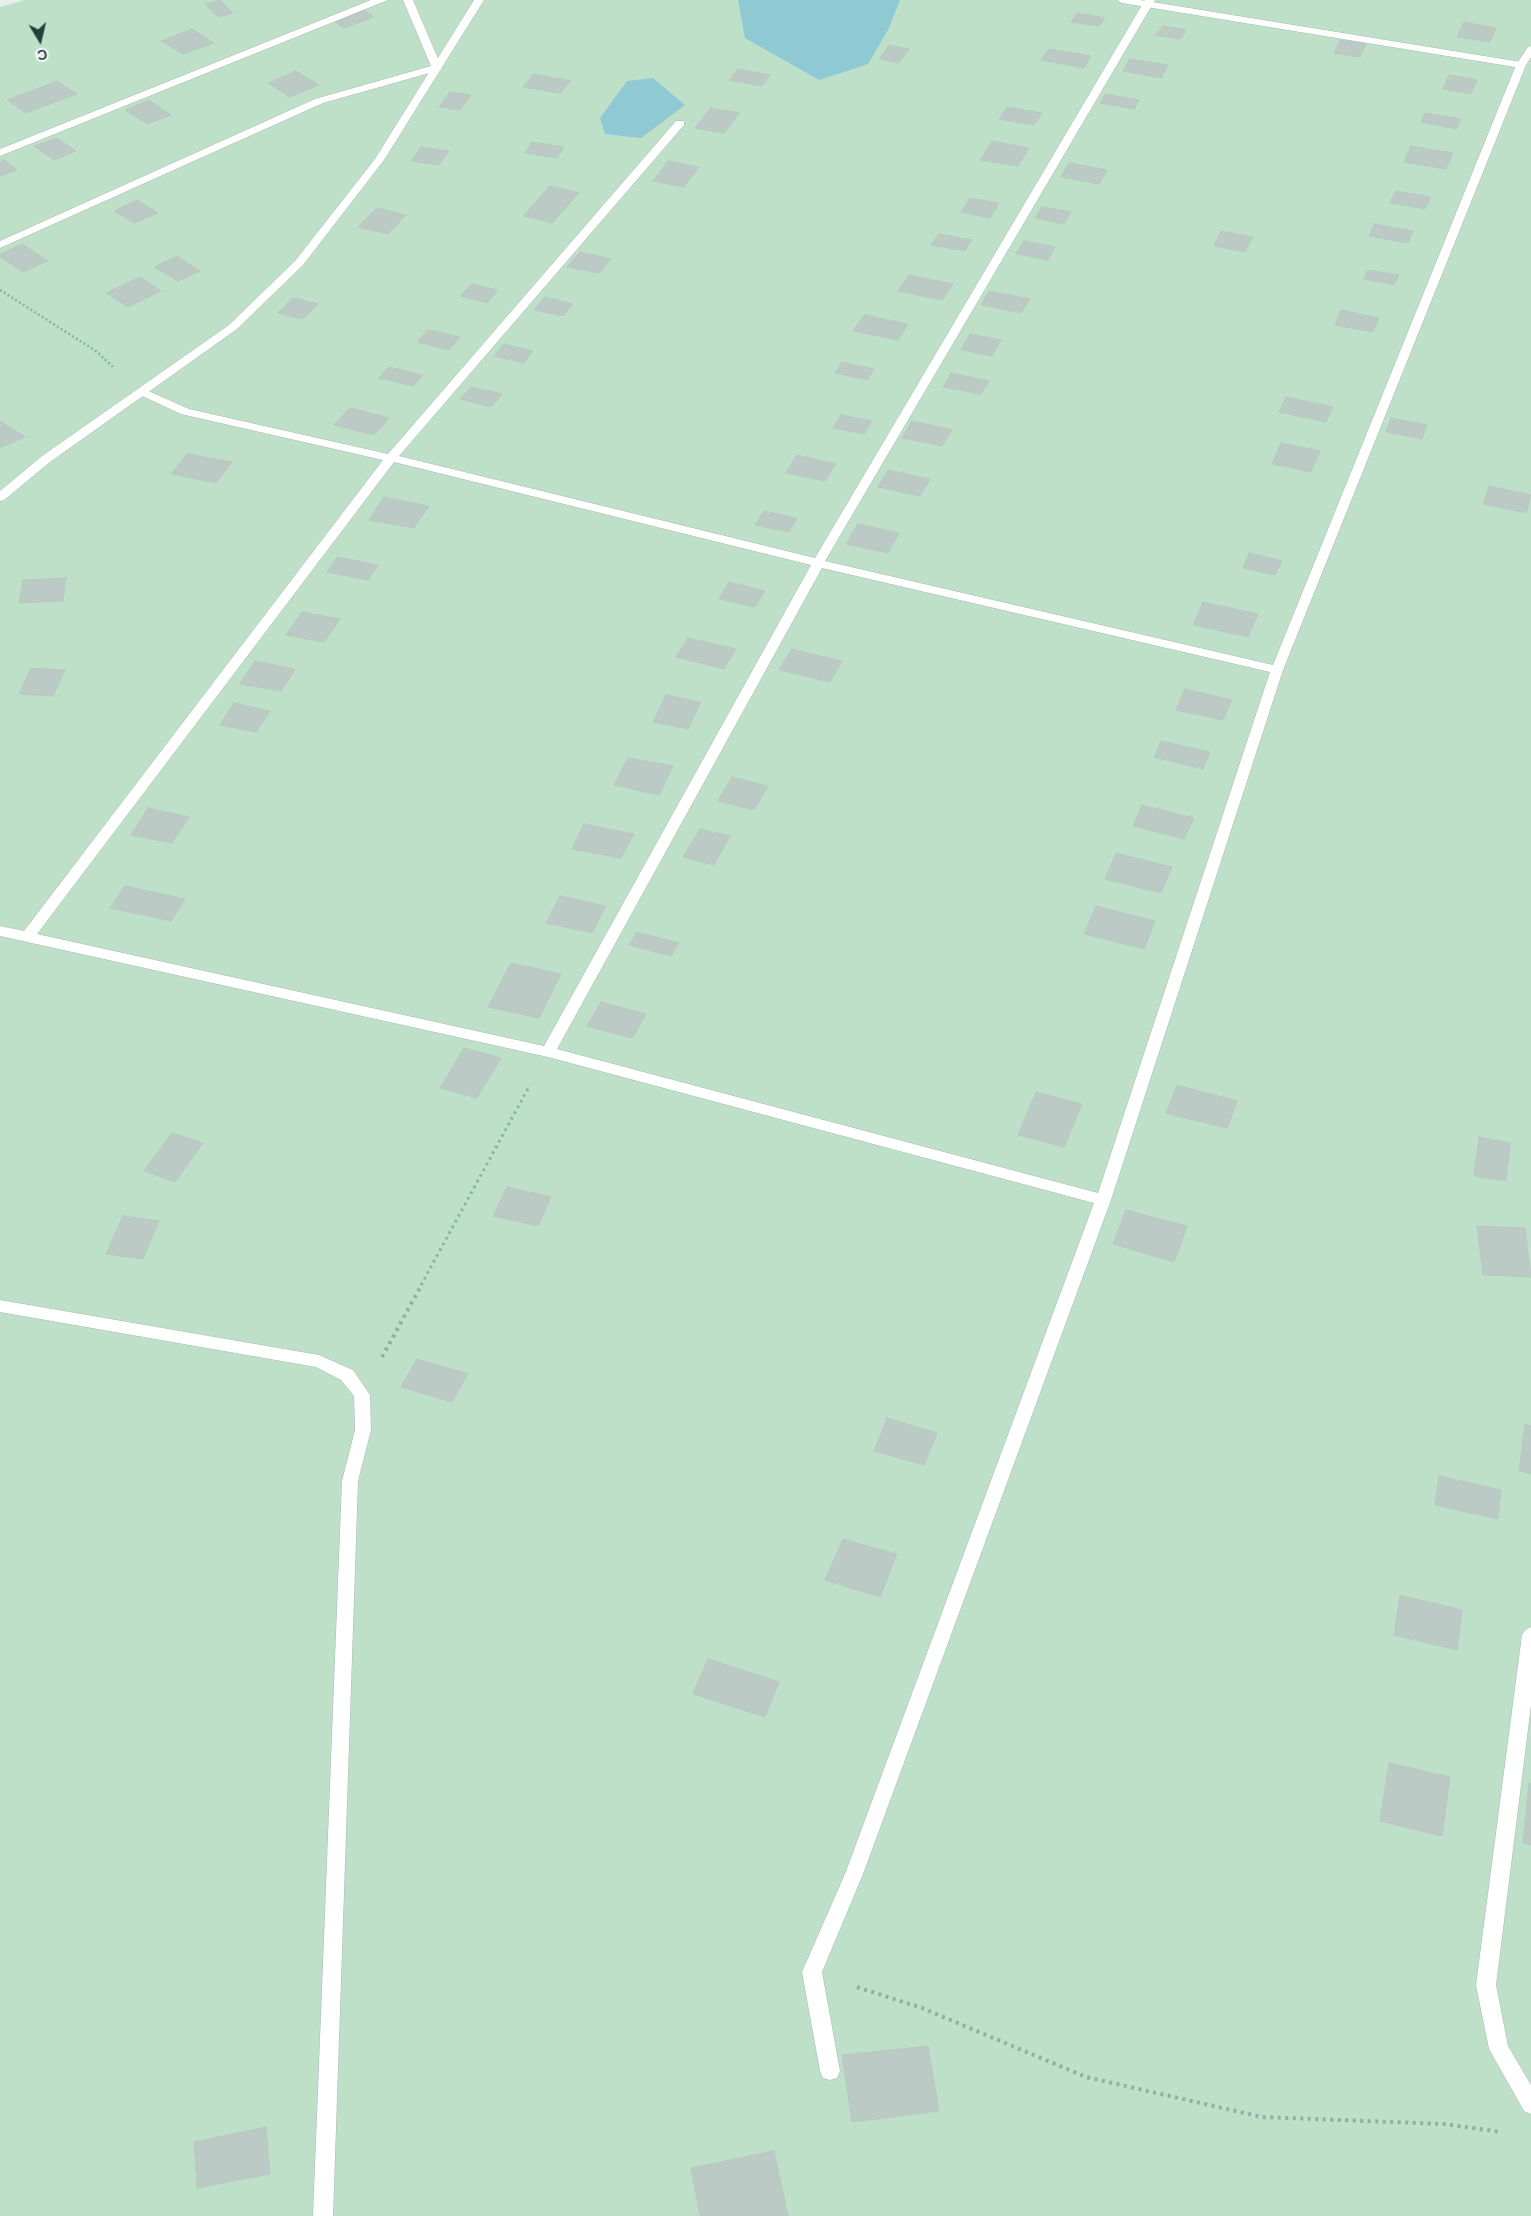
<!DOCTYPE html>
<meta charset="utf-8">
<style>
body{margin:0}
#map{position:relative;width:1531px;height:2216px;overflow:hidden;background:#e6efeb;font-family:Arial,sans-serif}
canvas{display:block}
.north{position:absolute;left:15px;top:15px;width:50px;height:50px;-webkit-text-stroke:4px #f7fbf9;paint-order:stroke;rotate:171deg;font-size:14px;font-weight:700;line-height:20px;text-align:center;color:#24423a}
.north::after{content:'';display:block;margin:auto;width:18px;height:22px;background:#24423a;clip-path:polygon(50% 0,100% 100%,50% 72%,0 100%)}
</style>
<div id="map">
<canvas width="1531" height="2216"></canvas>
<div class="north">С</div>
</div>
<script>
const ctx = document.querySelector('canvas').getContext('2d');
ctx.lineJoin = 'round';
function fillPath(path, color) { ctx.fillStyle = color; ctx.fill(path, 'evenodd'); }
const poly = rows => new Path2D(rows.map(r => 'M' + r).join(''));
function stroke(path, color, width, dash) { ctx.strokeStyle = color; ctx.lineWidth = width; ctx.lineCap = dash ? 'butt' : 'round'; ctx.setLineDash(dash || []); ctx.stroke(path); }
const green = poly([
 [25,0,1531,0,1531,2216,0,2216,0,7]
]);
const water = poly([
 [738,0,900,0,889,28,868,64,819,80,745,38],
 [653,78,685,105,641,138,605,134,600,118,627,81]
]);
const building = poly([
 [220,0,233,13,218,17,205,4,220,0],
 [362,9,374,17,344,28,333,20,362,9],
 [1077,13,1105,18,1099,26,1071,22,1077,13],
 [1464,22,1496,28,1490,42,1457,37,1464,22],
 [1163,26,1186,30,1180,39,1156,35,1163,26],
 [192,29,214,43,183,54,161,41,192,29],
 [1340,40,1366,44,1360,57,1334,53,1340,40],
 [889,45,909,49,899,63,879,59,889,45],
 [1049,49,1091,56,1084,68,1041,60,1049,49],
 [1130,59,1168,65,1161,78,1123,71,1130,59],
 [738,69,770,75,762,86,729,80,738,69],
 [296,71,319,85,290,97,268,83,296,71],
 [534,74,571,81,560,93,523,87,534,74],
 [1449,75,1477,80,1471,94,1443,89,1449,75],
 [57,81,77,94,26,113,7,100,57,81],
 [450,92,471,95,460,110,439,107,450,92],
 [1105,94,1139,100,1134,109,1100,103,1105,94],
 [149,100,171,115,147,124,125,110,149,100],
 [1007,107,1042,113,1034,125,999,119,1007,107],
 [711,108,740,113,724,133,695,128,711,108],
 [1425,113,1461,119,1456,129,1421,122,1425,113],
 [57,138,76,151,54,160,34,146,57,138],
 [992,141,1029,148,1018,166,980,160,992,141],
 [532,142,564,147,557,158,525,153,532,142],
 [1411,146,1453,153,1446,169,1404,162,1411,146],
 [421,147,449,151,439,165,411,161,421,147],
 [4,160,17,170,0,176,0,162,4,160],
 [668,161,699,167,684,187,653,181,668,161],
 [1069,163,1107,170,1099,184,1061,177,1069,163],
 [550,186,579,193,552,223,523,216,550,186],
 [1396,191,1431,197,1425,209,1390,203,1396,191],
 [970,198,999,203,990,218,961,212,970,198],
 [137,200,158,213,134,223,114,211,137,200],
 [1042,207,1071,212,1064,224,1035,218,1042,207],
 [377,208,406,215,388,234,358,227,377,208],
 [1374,224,1413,231,1408,243,1369,236,1374,224],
 [1221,231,1253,237,1245,252,1214,246,1221,231],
 [939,234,972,240,965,251,931,245,939,234],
 [1024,241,1055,247,1048,260,1016,254,1024,241],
 [22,244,48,261,23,272,0,257,0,254,22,244],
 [580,252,611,259,599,273,567,267,580,252],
 [177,256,200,271,178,281,154,267,177,256],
 [1368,270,1399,275,1394,285,1364,279,1368,270],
 [909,275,953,284,942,300,898,291,909,275],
 [140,277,161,291,128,307,106,293,140,277],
 [472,284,498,290,487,303,460,296,472,284],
 [989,291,1030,299,1021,313,981,305,989,291],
 [545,297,573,304,563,316,534,310,545,297],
 [293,298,318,304,303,319,278,313,293,298],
 [1341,310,1379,318,1373,332,1335,325,1341,310],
 [864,315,908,324,898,340,853,331,864,315],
 [428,330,460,337,449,350,417,342,428,330],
 [970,334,1001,340,992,356,961,350,970,334],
 [504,344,533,351,524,363,494,356,504,344],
 [842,362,874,369,867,380,835,373,842,362],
 [389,367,423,375,413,386,379,378,389,367],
 [951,373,989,381,981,394,943,387,951,373],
 [472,387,502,394,491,407,460,399,472,387],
 [1286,397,1333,407,1326,422,1279,412,1286,397],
 [350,408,389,418,374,435,334,425,350,408],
 [841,415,872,421,864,434,833,428,841,415],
 [1391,418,1427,425,1422,439,1386,432,1391,418],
 [0,421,25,437,0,448,0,421],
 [912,421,952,430,942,446,902,438,912,421],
 [1281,443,1320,451,1311,472,1272,464,1281,443],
 [187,454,232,462,216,483,171,474,187,454],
 [797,455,836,464,825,481,786,473,797,455],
 [888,470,930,479,920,496,878,487,888,470],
 [1489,486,1531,495,1526,513,1483,504,1489,486],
 [384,497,429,506,414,528,369,520,384,497],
 [764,511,797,518,789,532,755,525,764,511],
 [858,524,899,533,888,553,846,544,858,524],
 [1249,553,1282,561,1275,575,1243,568,1249,553],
 [337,557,378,565,368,580,327,572,337,557],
 [66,578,63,601,19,603,23,580,66,578],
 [729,582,765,591,755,607,719,599,729,582],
 [1203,602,1258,614,1248,637,1193,625,1203,602],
 [302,612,340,619,324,642,286,635,302,612],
 [688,638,736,649,724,669,676,657,688,638],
 [792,649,842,661,830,682,779,670,792,649],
 [255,661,295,669,281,691,240,684,255,661],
 [31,668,65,670,53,696,19,694,31,668],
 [1185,689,1232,700,1223,720,1176,710,1185,689],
 [666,695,701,702,688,729,653,722,666,695],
 [234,703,270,711,256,732,220,725,234,703],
 [1161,741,1210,752,1203,769,1154,757,1161,741],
 [628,758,673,766,659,795,614,785,628,758],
 [732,777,768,786,754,810,718,801,732,777],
 [1142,805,1194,818,1184,839,1133,826,1142,805],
 [148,808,189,817,172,843,131,835,148,808],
 [584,824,634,834,621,858,572,849,584,824],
 [700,829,730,836,714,865,683,857,700,829],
 [1116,853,1172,867,1161,893,1105,879,1116,853],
 [125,886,185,899,171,921,110,908,125,886],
 [560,896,606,906,592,933,546,923,560,896],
 [1096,906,1155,921,1144,949,1084,934,1096,906],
 [637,932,679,943,671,956,629,945,637,932],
 [511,963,561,974,539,1018,488,1007,511,963],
 [601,1002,646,1014,632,1038,587,1026,601,1002],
 [464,1048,501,1058,477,1098,440,1088,464,1048],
 [1177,1085,1237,1101,1227,1128,1166,1113,1177,1085],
 [1036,1092,1082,1104,1064,1147,1018,1135,1036,1092],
 [172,1133,203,1143,175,1182,144,1171,172,1133],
 [1479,1137,1510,1143,1506,1181,1474,1176,1479,1137],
 [507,1187,551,1197,538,1226,493,1216,507,1187],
 [1126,1210,1187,1226,1174,1262,1113,1244,1126,1210],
 [123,1216,159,1221,143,1259,106,1254,123,1216],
 [1477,1226,1525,1228,1531,1277,1483,1275,1477,1226],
 [417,1359,468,1374,452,1402,401,1387,417,1359],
 [887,1418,937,1433,924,1465,874,1451,887,1418],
 [1525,1424,1531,1426,1531,1474,1519,1471,1525,1424],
 [1439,1476,1501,1490,1498,1519,1435,1505,1439,1476],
 [843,1539,897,1554,880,1597,825,1580,843,1539],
 [1400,1595,1462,1610,1457,1650,1394,1635,1400,1595],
 [708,1659,779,1682,765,1717,693,1694,708,1659],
 [1389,1763,1450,1777,1442,1836,1380,1821,1389,1763],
 [1529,1783,1531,1784,1531,1845,1523,1843,1529,1783],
 [928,2046,939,2111,852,2122,842,2055,928,2046],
 [266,2127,270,2174,197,2188,194,2142,266,2127],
 [774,2151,788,2216,700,2216,691,2168,774,2151]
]);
const pathFar2 = poly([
 [0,290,96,351,113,367]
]);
const pathFar1 = poly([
 [421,1285,530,1085]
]);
const path = poly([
 [382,1357,422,1284],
 [857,1987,922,2008,1086,2077,1262,2117,1444,2124,1501,2132]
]);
const lane = poly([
 [371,0,388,0,0,156,0,149,371,0],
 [403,0,413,0,442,68,440,70,323,103,0,248,0,241,315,99,431,66,403,0],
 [1145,0,1155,0,825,561,1273,665,1516,65,1528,47,1531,46,1531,57,1526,65,1283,670,1111,1200,863,1874,822,1972,840,2071,837,2078,830,2080,823,2078,820,2071,802,1972,845,1874,1094,1203,548,1057,0,936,0,926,24,931,383,460,181,414,138,394,136,392,138,390,146,390,189,409,388,454,676,121,684,121,684,125,399,456,815,558,1145,0],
 [394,462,811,565,544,1046,37,934,394,462],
 [822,568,1270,672,1098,1193,557,1049,822,568],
 [1531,1627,1531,1705,1496,1985,1508,2046,1531,2085,1531,2114,1524,2111,1489,2049,1476,1985,1522,1635,1525,1630,1531,1627]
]);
const street = poly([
 [474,0,484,0,384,160,303,265,237,329,50,462,4,500,0,501,0,491,42,456,229,325,295,261,375,159,474,0],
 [1117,0,1140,0,1521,62,1526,65,1521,68,1122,3,1117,0],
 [0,1300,319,1355,353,1370,370,1395,371,1430,358,1481,333,2216,313,2216,342,1481,355,1430,354,1396,341,1380,316,1367,0,1312,0,1300]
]);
fillPath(green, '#bfe0c8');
fillPath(water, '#8ec9d4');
fillPath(building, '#bbcac4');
stroke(building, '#b8c9c2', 1);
stroke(lane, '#a8b8b2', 1);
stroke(street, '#a8b8b2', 1);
stroke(pathFar2, '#86b3a5', 2.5, [2, 2.5]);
stroke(pathFar1, '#86b3a5', 3, [2.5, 4]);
stroke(path, '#86b3a5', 4, [3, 4.5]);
fillPath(lane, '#fff');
fillPath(street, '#fff');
</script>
